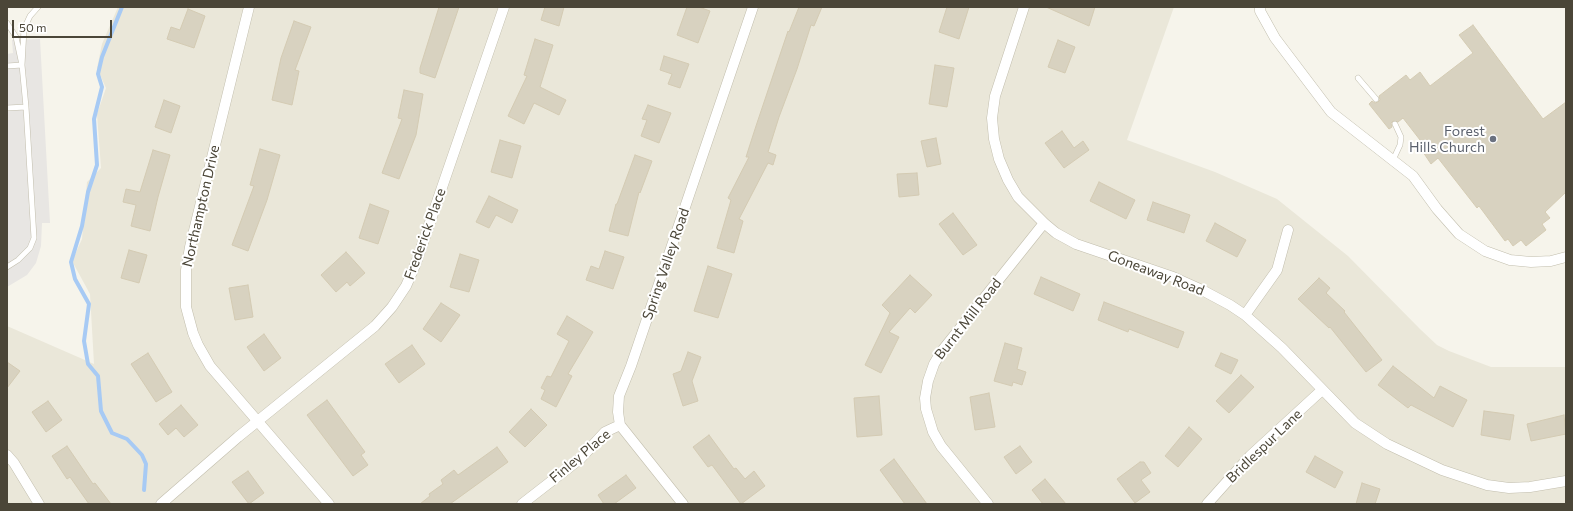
<!DOCTYPE html>
<style>
body{margin:0}
#map{position:relative;width:1573px;height:511px;overflow:hidden;background:#f6f4eb;font-family:Commissioner,sans-serif}
canvas{display:block}
.frame{position:absolute;inset:0;border:8px solid #4b4638;pointer-events:none}
.scale{position:absolute;left:12px;top:20px;width:100px;height:18px;box-sizing:border-box;border:2px solid #4b4638;border-top:0;padding-left:5px;font-size:12px;line-height:14px;white-space:nowrap;color:#4b4638;-webkit-text-stroke:3px #fff;paint-order:stroke}
</style>
<div id="map">
<canvas width="1573" height="511"></canvas>
<div class="frame"></div>
<div class="scale">50 m</div>
</div>
<script>
const ctx = document.querySelector('canvas').getContext('2d');
ctx.lineJoin = 'round';
function fillPath(path, color) { ctx.fillStyle = color; ctx.fill(path, 'evenodd'); }
const poly = rows => new Path2D(rows.map(r => 'M' + r).join(''));
function stroke(path, color, width, dash) { ctx.strokeStyle = color; ctx.lineWidth = width; ctx.lineCap = dash ? 'butt' : 'round'; ctx.setLineDash(dash || []); ctx.stroke(path); }
function label(font, color, halo, rows, align = 'center') {
  ctx.font = font + ' Commissioner,sans-serif'; ctx.lineWidth = 4; ctx.setLineDash([]); ctx.textBaseline = 'middle'; ctx.strokeStyle = halo; ctx.fillStyle = color; for (const [text, x, y, turn = 0] of rows) {
    ctx.save(); ctx.translate(x, y); ctx.rotate((+turn || 0) * Math.PI / 180); ctx.textAlign = isNaN(turn) ? turn : align; if (halo) ctx.strokeText(text, 0, 0); ctx.fillText(text, 0, 0); ctx.restore();
  }
}
const residential = poly([
 [118,7,1174,7,1127,140,1215,172,1277,199,1348,256,1420,329,1437,345,1449,351,1491,367,1566,367,1566,504,7,504,7,326,94,364,90,294,72,261,82,239,87,182,101,168,97,114,106,88,97,68,102,44]
]);
const parking = poly([
 [40,39,50,223,42,223,41,246,36,263,27,275,7,287,7,54,13,53,12,40]
]);
const stream = poly([
 [122,7,102,57,98,74,102,87,94,119,97,165,88,192,82,226,71,262,75,279,89,304,84,341,88,364,98,376,101,411,112,433,127,439,142,455,146,464,144,490]
]);
const building = poly([
 [439,7,459,7,435,78,420,73,420,68,439,7],
 [545,7,564,7,559,26,541,20,545,7],
 [687,7,699,7,710,11,698,43,677,35,687,7],
 [799,7,822,7,814,26,811,25,797,69,779,117,768,152,776,155,773,165,768,163,739,219,743,221,734,253,717,248,731,200,728,198,749,157,746,157,756,126,788,31,789,32,799,7],
 [947,7,969,7,959,39,939,32,947,7],
 [1046,7,1095,7,1089,26,1046,7],
 [188,9,205,16,194,48,167,39,171,27,180,30,188,9],
 [294,21,311,27,295,70,299,71,292,105,272,100,281,58,294,21],
 [1473,25,1543,119,1566,102,1566,192,1545,212,1550,218,1542,224,1546,230,1526,246,1521,240,1513,246,1508,239,1505,241,1479,206,1477,208,1438,158,1431,164,1423,152,1427,149,1403,118,1398,122,1393,121,1391,123,1392,127,1389,129,1369,104,1372,101,1375,103,1378,102,1380,100,1379,96,1406,75,1410,80,1420,72,1430,86,1473,53,1459,35,1473,25],
 [535,39,553,45,540,87,566,100,559,115,534,103,524,124,508,116,527,76,524,75,535,39],
 [1058,40,1075,47,1065,73,1048,67,1058,40],
 [664,56,689,64,680,88,668,84,672,74,660,70,664,56],
 [935,65,954,68,947,107,929,104,935,65],
 [404,90,423,94,416,135,399,179,382,173,402,119,398,118,404,90],
 [164,100,180,106,171,133,155,127,164,100],
 [648,105,671,113,659,143,641,136,647,120,642,119,648,105],
 [1062,131,1074,148,1083,141,1089,150,1064,168,1045,143,1062,131],
 [936,138,941,164,927,167,921,141,936,138],
 [500,140,521,146,512,178,491,172,500,140],
 [260,149,280,155,267,200,248,251,232,245,254,186,250,185,260,149],
 [153,150,170,155,158,197,150,231,131,226,136,205,123,202,126,189,140,192,153,150],
 [635,155,652,161,640,193,639,192,628,236,609,231,616,204,617,204,635,155],
 [917,173,919,195,899,197,897,174,917,173],
 [1099,182,1135,200,1126,219,1090,201,1099,182],
 [489,196,518,210,512,223,496,215,489,228,476,222,489,196],
 [1153,202,1190,215,1184,233,1147,220,1153,202],
 [370,204,389,211,378,244,359,238,370,204],
 [953,213,977,245,963,255,939,224,953,213],
 [1215,223,1246,240,1237,257,1206,241,1215,223],
 [129,250,147,255,139,283,121,278,129,250],
 [605,251,624,257,613,289,586,280,591,266,599,269,605,251],
 [346,252,365,273,350,286,347,282,336,292,321,275,346,252],
 [460,254,479,260,469,292,450,287,460,254],
 [708,266,732,274,718,318,694,311,708,266],
 [910,275,932,295,915,313,910,308,889,332,899,337,881,373,865,365,890,313,882,305,910,275],
 [1041,277,1080,294,1073,311,1034,294,1041,277],
 [1319,278,1330,288,1326,293,1345,311,1344,312,1382,360,1366,372,1330,327,1329,328,1298,299,1319,278],
 [248,285,253,317,235,320,229,288,248,285],
 [1104,302,1184,332,1178,348,1129,329,1128,332,1098,320,1104,302],
 [441,303,460,315,441,342,423,329,441,303],
 [567,316,593,332,568,374,572,376,556,407,541,399,545,390,541,388,547,376,551,377,569,341,557,334,567,316],
 [264,334,281,358,264,371,247,347,264,334],
 [1005,343,1022,348,1017,369,1026,372,1022,385,1013,382,1012,386,994,381,1005,343],
 [412,345,425,364,399,383,385,364,412,345],
 [688,352,701,357,692,381,698,401,683,406,673,374,681,371,688,352],
 [148,353,172,392,156,402,131,364,148,353],
 [1221,353,1238,360,1231,374,1215,366,1221,353],
 [7,362,20,371,7,388,7,362],
 [1393,366,1434,398,1440,386,1467,400,1453,427,1411,405,1408,408,1378,385,1393,366],
 [1241,375,1254,387,1229,413,1216,401,1241,375],
 [989,393,995,427,975,430,970,397,989,393],
 [879,396,882,435,857,437,854,398,879,396],
 [327,400,365,452,361,455,368,465,353,476,307,415,327,400],
 [48,401,62,420,46,432,32,412,48,401],
 [181,405,198,425,184,437,176,428,168,435,159,424,181,405],
 [531,409,547,425,525,447,509,432,531,409],
 [1484,411,1514,415,1510,440,1481,435,1484,411],
 [1564,415,1566,434,1531,441,1527,424,1564,415],
 [1189,427,1202,439,1178,467,1165,456,1189,427],
 [709,435,734,469,736,468,745,479,754,471,765,486,741,504,712,465,708,467,693,447,709,435],
 [67,446,93,484,95,483,111,504,89,504,70,477,67,479,52,456,67,446],
 [1020,446,1032,462,1016,474,1004,457,1020,446],
 [497,447,508,462,450,504,420,504,430,496,429,494,443,484,441,480,454,470,458,475,497,447],
 [1315,456,1343,472,1335,488,1306,472,1315,456],
 [894,459,927,504,905,504,880,470,894,459],
 [1140,462,1144,462,1151,473,1141,480,1150,492,1135,503,1117,479,1140,462],
 [248,471,264,493,249,504,232,482,248,471],
 [626,475,636,488,614,504,604,504,598,495,626,475],
 [1045,479,1066,504,1043,504,1032,490,1045,479],
 [1362,483,1380,489,1375,504,1356,504,1362,483]
]);
const lane = poly([
 [7,23,16,37,22,65,24,29,30,16,38,7],
 [7,66,22,65,26,107],
 [1358,78,1376,99],
 [7,108,26,107,34,238,30,248,18,260,7,267],
 [1393,160,1400,145,1401,137,1395,124]
]);
const street = poly([
 [249,7,190,247,186,270,186,307,193,333,198,345,210,366,329,504],
 [1024,7,995,96,992,118,994,139,999,159,1008,180,1018,197,1044,223,1056,233,1076,244,1173,277,1202,290,1230,305,1245,315,1282,348,1355,423,1387,444,1442,470,1487,485,1509,488,1530,487,1566,481],
 [1260,7,1260,11,1275,38,1331,112,1413,176,1437,209,1459,234,1485,251,1510,260,1531,262,1551,261,1566,257],
 [1245,315,1277,270,1288,230],
 [7,455,14,463,39,504],
 [161,504,238,437,375,326,392,307,406,286,416,263,504,7],
 [522,504,580,459,605,432,620,425],
 [683,504,620,425,618,412,619,396,631,366,753,7],
 [988,504,941,446,933,432,926,409,925,398,928,381,934,364,941,352,1044,223],
 [1207,504,1250,456,1322,390]
]);
const markers = [
 [1493,139,4,"#6b7280"]
];
const worshipNames = [
 ["Forest",1485,131],
 ["Hills Church",1485,147]
];
const streetNames = [
 ["Northampton Drive",201,206,-77],
 ["Frederick Place",425,234,-70],
 ["Spring Valley Road",666,264,-71],
 ["Goneaway Road",1156,273,21],
 ["Burnt Mill Road",968,319,-52],
 ["Bridlespur Lane",1264,446,-44],
 ["Finley Place",580,456,-40]
];
fillPath(residential, '#eae7d9');
fillPath(parking, '#e8e6e3');
stroke(stream, '#a7caf4', 4);
fillPath(building, '#d8d2c0');
stroke(building, '#d4cbb3', 1);
stroke(lane, '#c2bead', 6);
stroke(street, '#c2bead', 11);
stroke(lane, '#fff', 5);
stroke(street, '#fff', 10);
for (const [x, y, r, color] of markers) { const dot = new Path2D(); dot.arc(x, y, r, 0, 2 * Math.PI); ctx.fillStyle = color; ctx.fill(dot); stroke(dot, '#fff', 1.5); }
label('14px', '#5b616d', '#fff', worshipNames, 'right');
label('14px', '#4b4638', '#fff', streetNames);
</script>
